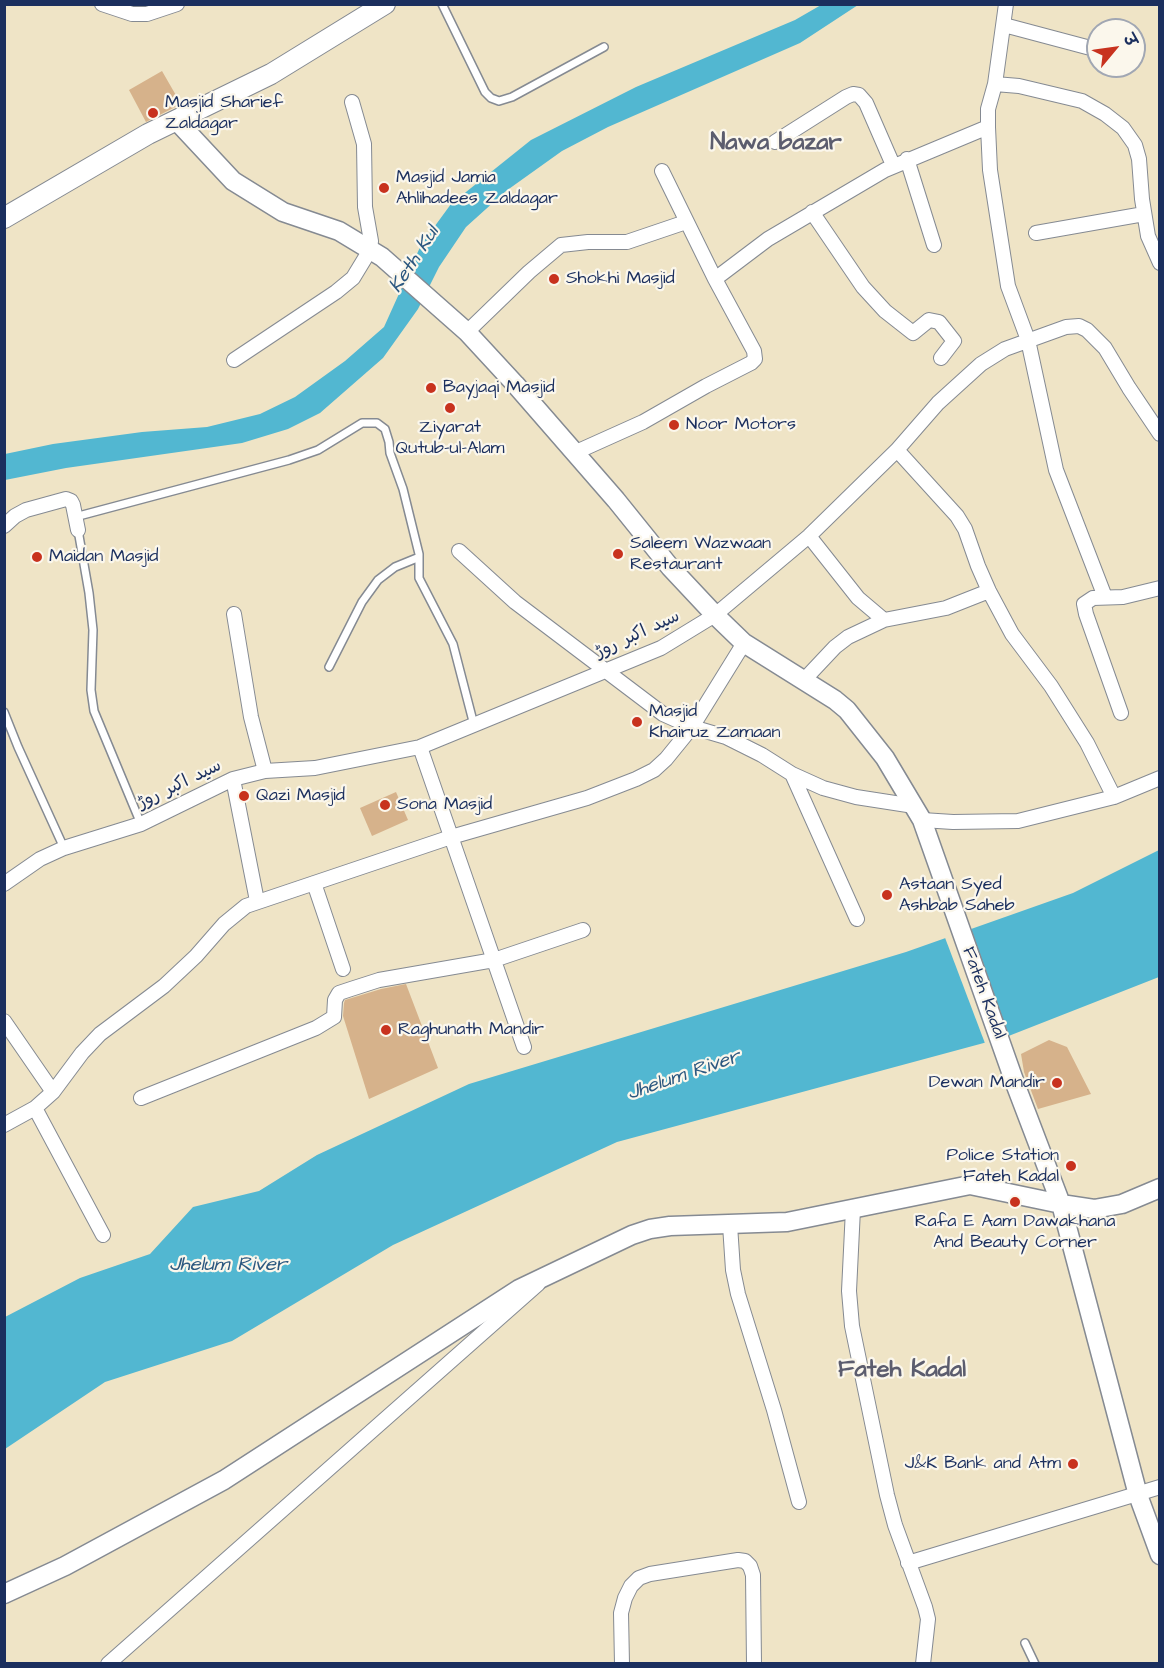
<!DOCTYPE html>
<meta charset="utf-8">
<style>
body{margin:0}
#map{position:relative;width:1164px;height:1668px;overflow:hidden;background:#efe4c6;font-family:"Architects Daughter","Playpen Sans Deva",sans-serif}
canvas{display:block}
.frame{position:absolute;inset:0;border:6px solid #1b2f5e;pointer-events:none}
.north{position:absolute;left:1086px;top:18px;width:60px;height:60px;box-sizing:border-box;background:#fbf7ec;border:2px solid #a1a7b3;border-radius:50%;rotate:61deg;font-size:16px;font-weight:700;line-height:24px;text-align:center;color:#1b2f5e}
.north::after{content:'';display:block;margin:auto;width:21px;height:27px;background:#c8321e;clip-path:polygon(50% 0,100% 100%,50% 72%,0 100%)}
</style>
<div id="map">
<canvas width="1164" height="1668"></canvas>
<div class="frame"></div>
<div class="north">उ</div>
</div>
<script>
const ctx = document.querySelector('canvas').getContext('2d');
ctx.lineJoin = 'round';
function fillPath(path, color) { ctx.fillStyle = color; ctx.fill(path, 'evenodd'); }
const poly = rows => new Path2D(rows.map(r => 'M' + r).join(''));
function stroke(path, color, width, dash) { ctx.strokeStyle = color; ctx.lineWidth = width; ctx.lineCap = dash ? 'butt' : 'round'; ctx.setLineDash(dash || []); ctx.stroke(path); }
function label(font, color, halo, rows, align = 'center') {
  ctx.font = font + ' "Architects Daughter","Playpen Sans Arabic",sans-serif'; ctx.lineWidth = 4.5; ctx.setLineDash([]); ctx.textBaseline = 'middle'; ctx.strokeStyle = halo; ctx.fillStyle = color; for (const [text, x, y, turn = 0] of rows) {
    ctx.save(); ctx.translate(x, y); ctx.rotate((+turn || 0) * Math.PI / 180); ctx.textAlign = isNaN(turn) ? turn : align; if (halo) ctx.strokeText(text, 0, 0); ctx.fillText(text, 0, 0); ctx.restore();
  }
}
const water = poly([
 [821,5,858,5,800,43,608,127,562,151,506,191,466,227,439,267,418,309,383,358,320,413,288,429,242,443,66,468,5,480,5,454,53,444,142,432,207,427,260,414,295,397,345,361,384,327,421,245,451,204,531,140,636,87,795,20],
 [1159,850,1159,977,1006,1037,617,1142,393,1245,232,1341,105,1382,5,1449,5,1317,80,1278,150,1254,193,1207,259,1191,317,1155,469,1084,906,952,1073,893]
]);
const pier = poly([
 [970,926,1010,1039,986,1046,944,935]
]);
const building = poly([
 [162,71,181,104,146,122,129,90],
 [396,792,408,820,372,836,360,808],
 [406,984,438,1068,369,1099,343,1016,344,1003,345,1000,381,989],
 [1049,1040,1067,1047,1091,1094,1038,1109,1024,1072,1021,1054]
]);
const service = poly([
 [442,4,485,92,491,98,499,101,512,97,604,47],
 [75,517,289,460,318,450,362,423,377,423,385,429,389,442,390,453,403,489,419,554,419,578,453,644,474,725],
 [78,530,89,593,93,630,91,690,94,711,141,824],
 [329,667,362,602,378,580,395,567,417,558],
 [4,712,18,747,64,848],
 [1025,1643,1035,1664]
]);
const minor = poly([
 [102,4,132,14,147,14,177,4],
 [1006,4,995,84,988,109,988,127,990,170,1008,286,1028,340,1056,470,1105,597],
 [1004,25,1098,50],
 [995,84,1019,86,1082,101,1105,114,1123,128,1135,145,1139,159,1142,199,1148,236,1160,263],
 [775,142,846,97,853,94,859,95,866,103,893,165],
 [907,159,934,245],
 [812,212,863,287,885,311,913,333,929,320,939,322,954,341,941,358],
 [1036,233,1144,214],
 [715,279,768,239,885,170,988,127],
 [467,332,529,272,561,245,588,242,627,242,686,222],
 [234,360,336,292,353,278,370,250,371,241,365,207,364,144,352,102],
 [897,450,957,516,965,529,978,566,989,591,1012,634,1051,686,1087,743,1114,797],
 [574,453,643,422,706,386,751,363,755,359,754,351,715,279,662,171],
 [4,526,15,516,26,510,66,499,71,501,73,505,78,530],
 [809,536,858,598,884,620,946,608,989,591],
 [459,551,515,602,663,714,692,727,726,737,762,755,792,774,823,788,856,797,914,806],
 [234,614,251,717,265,771],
 [803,681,835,647,848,637,884,620],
 [1121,713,1086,614,1084,604,1093,598,1123,597,1160,588],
 [420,747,524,1047],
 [792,774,857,919],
 [233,779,257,901],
 [922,820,953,822,1018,821,1114,797,1160,778],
 [314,883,343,969],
 [4,884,40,859,64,848,141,824,233,779,265,771,315,768,420,747,661,648,715,615,809,536,897,450,938,403,981,364,1005,349,1066,327,1079,326,1087,330,1105,348,1129,388,1160,434],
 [4,1021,53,1092],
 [141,1098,316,1028,334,1017,335,1000,339,993,351,989,379,980,494,960,583,930],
 [35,1108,103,1235],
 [4,1125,35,1108,53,1092,82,1053,100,1034,164,986,196,956,224,924,246,906,451,837,587,798,636,779,654,770,666,759,692,727,744,643],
 [853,1209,849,1291,852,1326,887,1495,895,1525,925,1607,928,1619,923,1664],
 [730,1225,733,1270,738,1294,774,1410,799,1502],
 [908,1563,1160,1487],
 [108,1664,538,1284],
 [622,1664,621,1613,625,1598,631,1586,639,1578,650,1574,738,1560,745,1561,750,1566,753,1575,754,1664]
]);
const tertiary = poly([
 [176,120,233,181,283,212,339,231,382,257,467,332,515,384,616,500,670,567,715,615,744,643,835,700,847,710,885,758,922,820,1016,1086,1061,1204,1138,1495,1160,1555],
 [4,1594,65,1566,224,1480,519,1289,632,1235,650,1229,670,1226,787,1222,970,1185,1061,1204,1094,1209,1122,1204,1160,1188]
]);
const secondary = poly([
 [4,218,148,134,271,74,385,4]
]);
const markers = [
 [153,113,6,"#c8321e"],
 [384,188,6,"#c8321e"],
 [554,279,6,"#c8321e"],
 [431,388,6,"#c8321e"],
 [450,408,6,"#c8321e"],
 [674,425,6,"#c8321e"],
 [618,554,6,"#c8321e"],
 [37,557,6,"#c8321e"],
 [637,722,6,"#c8321e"],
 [244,796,6,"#c8321e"],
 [385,805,6,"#c8321e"],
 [887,895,6,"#c8321e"],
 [386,1030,6,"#c8321e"],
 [1057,1083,6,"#c8321e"],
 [1071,1166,6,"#c8321e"],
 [1015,1202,6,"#c8321e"],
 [1073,1464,6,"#c8321e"]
];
const poiNames = [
 ["Masjid Sharief",165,103],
 ["Zaldagar",165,124],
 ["Masjid Jamia",396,178],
 ["Ahlihadees Zaldagar",396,199],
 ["Shokhi Masjid",566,279],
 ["Bayjaqi Masjid",443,388],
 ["Noor Motors",686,425],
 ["Ziyarat",450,428,"center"],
 ["Qutub-ul-Alam",450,449,"center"],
 ["Saleem Wazwaan",630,544],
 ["Restaurant",630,565],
 ["Maidan Masjid",49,557],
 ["Masjid",649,712],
 ["Khairuz Zamaan",649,733],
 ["Qazi Masjid",256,796],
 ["Sona Masjid",397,805],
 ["Astaan Syed",899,885],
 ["Ashbab Saheb",899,906],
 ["Raghunath Mandir",398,1030],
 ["Dewan Mandir",1045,1083,"right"],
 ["Police Station",1059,1156,"right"],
 ["Fateh Kadal",1059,1177,"right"],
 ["Rafa E Aam Dawakhana",1015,1222,"center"],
 ["And Beauty Corner",1015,1243,"center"],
 ["J&K Bank and Atm",1061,1464,"right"]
];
const streetNames = [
 ["سید اکبر روڑ",638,635,-25],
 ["سید اکبر روڑ",180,785,-26],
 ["Fateh Kadal",983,993,70]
];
const waterNames = [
 ["Keth Kul",415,260,-57],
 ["Jhelum River",684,1076,-19],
 ["Jhelum River",228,1266]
];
const districtNames = [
 ["Nawa bazar",776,144],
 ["Fateh Kadal",902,1371]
];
fillPath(water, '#52b7d1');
fillPath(pier, '#efe4c6');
fillPath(building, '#d6b28b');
stroke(service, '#858a92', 10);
stroke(minor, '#858a92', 16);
stroke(tertiary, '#858a92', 21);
stroke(secondary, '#858a92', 22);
stroke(service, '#fff', 7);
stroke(minor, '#fff', 14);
stroke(tertiary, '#fff', 18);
stroke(secondary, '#fff', 20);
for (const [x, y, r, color] of markers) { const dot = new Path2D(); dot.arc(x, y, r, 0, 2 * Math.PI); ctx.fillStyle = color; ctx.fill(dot); stroke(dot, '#fbf7ec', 2); }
label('18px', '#1b2f5e', '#fbf7ec', poiNames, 'left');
label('18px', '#1b2f5e', '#fbf7ec', streetNames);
label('italic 20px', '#2c5880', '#fbf7ec', waterNames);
label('bold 24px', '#5c5d6e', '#fbf7ec', districtNames);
</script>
